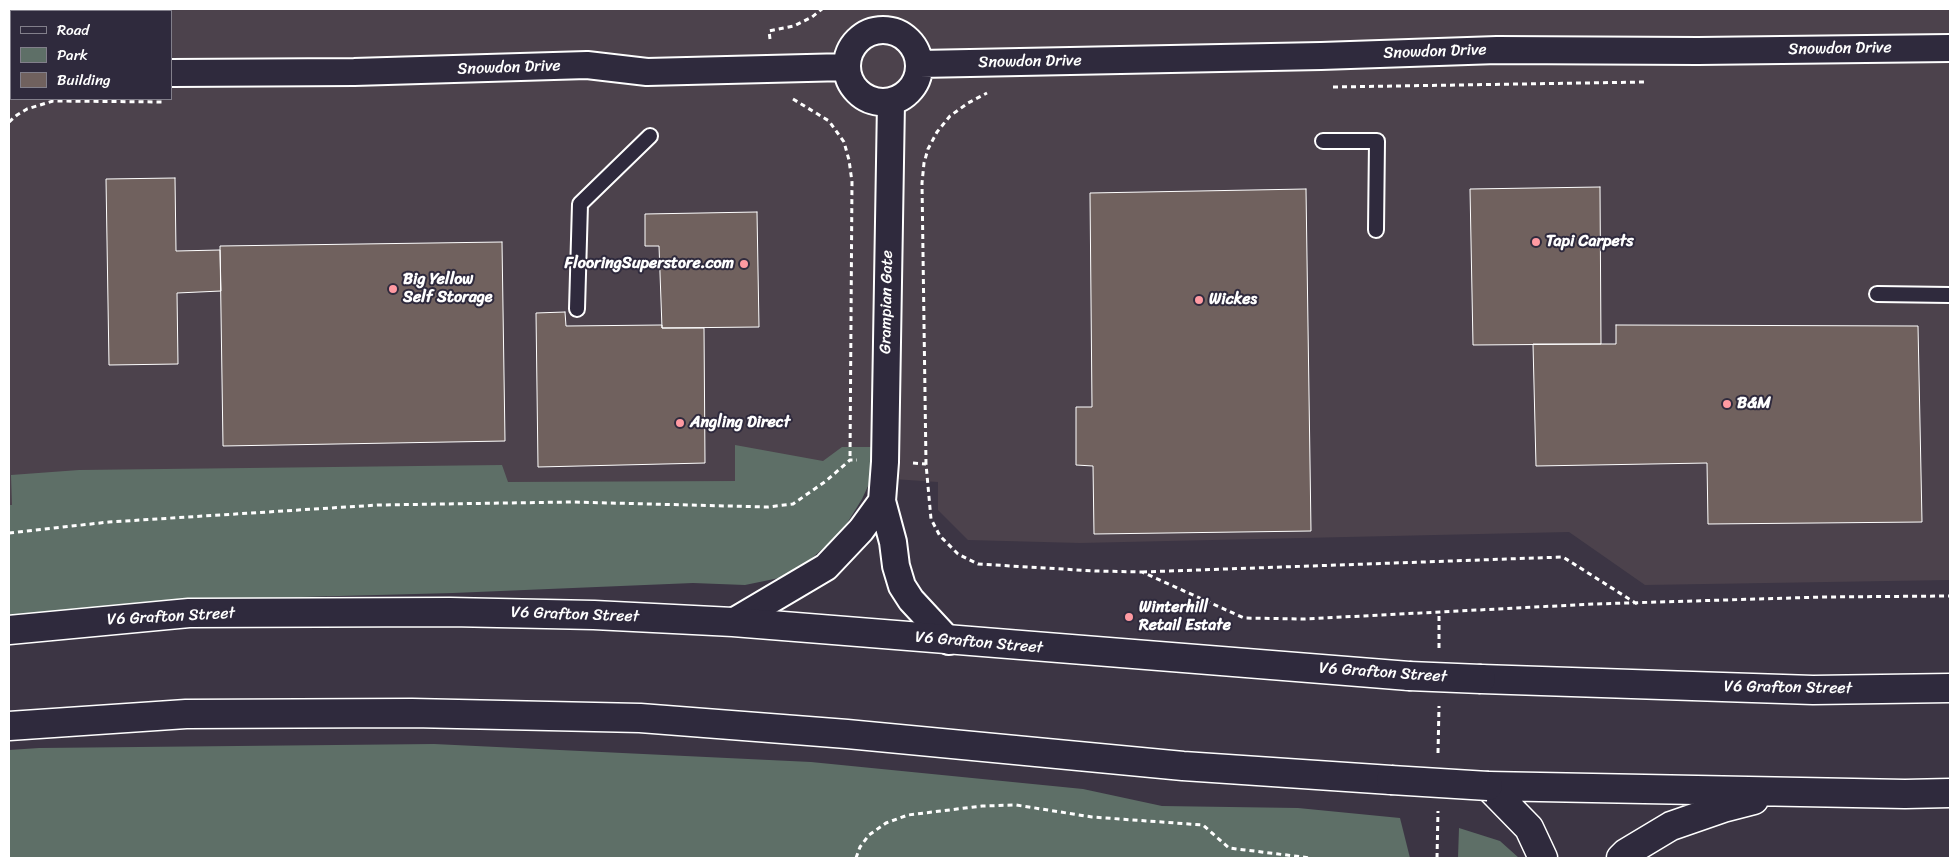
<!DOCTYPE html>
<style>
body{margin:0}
#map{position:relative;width:1959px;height:867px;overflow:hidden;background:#3c3544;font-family:Sriracha,sans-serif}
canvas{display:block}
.frame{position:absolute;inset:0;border:10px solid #fff;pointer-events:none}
.legend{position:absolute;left:10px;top:10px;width:162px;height:90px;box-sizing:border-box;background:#2f2a3d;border:1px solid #827f8b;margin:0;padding:6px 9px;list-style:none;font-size:15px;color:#fff}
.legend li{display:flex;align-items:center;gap:10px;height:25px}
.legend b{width:25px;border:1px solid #827f8b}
</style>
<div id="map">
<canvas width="1959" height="867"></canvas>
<div class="frame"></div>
<ul class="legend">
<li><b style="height:6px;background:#2f2a3d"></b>Road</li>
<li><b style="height:14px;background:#5e6f67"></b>Park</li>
<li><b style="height:14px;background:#70615e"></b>Building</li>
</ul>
</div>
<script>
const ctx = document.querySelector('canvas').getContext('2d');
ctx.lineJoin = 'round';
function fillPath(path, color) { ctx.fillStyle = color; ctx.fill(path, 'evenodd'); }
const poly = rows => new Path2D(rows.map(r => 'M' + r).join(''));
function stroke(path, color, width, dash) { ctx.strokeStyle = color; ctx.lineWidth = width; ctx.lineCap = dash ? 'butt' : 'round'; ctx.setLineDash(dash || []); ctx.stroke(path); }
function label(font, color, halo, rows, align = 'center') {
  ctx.font = font + ' Sriracha,sans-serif'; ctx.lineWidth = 4; ctx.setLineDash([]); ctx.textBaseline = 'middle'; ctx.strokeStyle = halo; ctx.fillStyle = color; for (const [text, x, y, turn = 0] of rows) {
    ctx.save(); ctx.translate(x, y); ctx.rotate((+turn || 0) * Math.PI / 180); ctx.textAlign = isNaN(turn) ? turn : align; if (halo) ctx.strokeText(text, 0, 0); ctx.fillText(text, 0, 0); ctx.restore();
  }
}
const built = poly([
 [9,9,1950,9,1950,580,1645,585,1569,532,1080,543,968,540,938,510,938,482,802,473,774,494,9,510],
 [11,11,171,11,171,99,11,99]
]);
const green = poly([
 [735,445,823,461,842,447,872,447,869,484,862,499,841,533,805,564,779,578,745,585,693,583,453,593,226,599,9,618,9,505,12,505,11,475,79,470,502,465,508,482,735,481],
 [434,744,811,762,1083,789,1162,806,1298,808,1400,818,1410,858,9,858,9,750,39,748],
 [1459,828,1500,841,1519,858,1458,858]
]);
const building = poly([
 [175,178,176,251,220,250,221,291,177,293,178,364,109,365,106,179,175,178],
 [1600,187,1601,344,1473,345,1470,189,1600,187],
 [1306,189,1311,531,1094,534,1093,466,1076,465,1076,407,1092,407,1090,193,1306,189],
 [757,212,759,327,662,328,659,246,645,246,645,214,757,212],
 [502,242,505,441,223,446,220,246,502,242],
 [565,312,566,326,662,325,662,328,704,328,705,463,538,467,536,313,565,312],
 [1616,325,1918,326,1922,522,1708,524,1707,463,1536,466,1533,344,1616,344,1616,325]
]);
const path = poly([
 [770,39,769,31,794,26,812,17,822,9],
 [1333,87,1645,82],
 [793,99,829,121,844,142,849,160,852,182,850,460],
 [9,122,17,115,27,109,53,101,165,102],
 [913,463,926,464,931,519,940,536,958,554,978,564,1095,571,1142,572,1244,618,1304,619,1594,604,1823,597,1950,596],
 [926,464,922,183,924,163,928,149,937,132,950,116,968,103,987,93],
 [9,533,109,522,378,505,571,502,768,507,793,504,826,481,850,460,857,460],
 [1142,572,1563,557,1637,604],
 [1439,648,1439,612],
 [1438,753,1439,706],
 [856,858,860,847,869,835,886,823,908,815,982,806,1016,805,1092,817,1203,825,1229,848,1311,858],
 [1437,858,1438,811]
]);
const service = poly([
 [1323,141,1377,141,1376,230],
 [1877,294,1950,295],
 [577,309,580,204,650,136]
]);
const minor = poly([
 '847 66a36 36 0 1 1 72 0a36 36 0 1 1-72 0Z',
 [920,64,1321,56,1497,50,1698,51,1950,48],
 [171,73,354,72,587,65,647,72,847,67],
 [9,75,11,75],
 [891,102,885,462,882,501,893,542,896,566,902,586,911,600,949,641],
 [733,622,826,567,861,530,882,501]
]);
const tertiary = poly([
 [9,630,189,613,450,612,594,615,733,622,1409,676],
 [1481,679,1813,690,1950,688],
 [9,726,186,714,412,713,640,718,847,734,1183,766,1391,780],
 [1488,786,1905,794,1950,793],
 [1488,786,1529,828,1543,858],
 [1621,858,1626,853,1671,826,1723,808,1754,800]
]);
const tertiaryBridge = poly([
 [1409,676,1481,679],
 [1391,780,1488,786]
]);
const markers = [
 [1536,242,5,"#ff9aa2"],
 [744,264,5,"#ff9aa2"],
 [393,289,5,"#ff9aa2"],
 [1199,300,5,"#ff9aa2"],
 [1727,404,5,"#ff9aa2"],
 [680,423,5,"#ff9aa2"],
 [1129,617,5,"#ff9aa2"]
];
const streetNames = [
 ["Snowdon Drive",1840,49,-1],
 ["Snowdon Drive",1435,52,-2],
 ["Snowdon Drive",1030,62,-1],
 ["Snowdon Drive",509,68,-2],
 ["Grampian Gate",887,302,-89],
 ["V6 Grafton Street",575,615,2],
 ["V6 Grafton Street",171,617,-3],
 ["V6 Grafton Street",979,643,5],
 ["V6 Grafton Street",1383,673,4],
 ["V6 Grafton Street",1788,688,1]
];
const poiNames = [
 ["Tapi Carpets",1546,242],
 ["FlooringSuperstore.com",734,264,"right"],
 ["Big Yellow",403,280],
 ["Self Storage",403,298],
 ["Wickes",1209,300],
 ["B&M",1737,404],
 ["Angling Direct",690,423],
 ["Winterhill",1139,608],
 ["Retail Estate",1139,626]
];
fillPath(built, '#4c424c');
fillPath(green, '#5e6f67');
fillPath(building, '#70615e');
stroke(building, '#fff', 1);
stroke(service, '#fff', 18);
stroke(minor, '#fff', 30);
stroke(tertiary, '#fff', 31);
stroke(path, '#fff', 3, [5, 4]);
stroke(service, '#2f2a3d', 14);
stroke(minor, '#2f2a3d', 26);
stroke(tertiary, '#2f2a3d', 28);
stroke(tertiaryBridge, '#fff', 31, []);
stroke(tertiaryBridge, '#2f2a3d', 28);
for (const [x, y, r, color] of markers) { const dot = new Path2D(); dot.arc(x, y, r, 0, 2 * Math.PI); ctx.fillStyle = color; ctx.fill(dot); stroke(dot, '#2f2a3d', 2); }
label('16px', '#fff', '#2f2a3d', streetNames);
label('bold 16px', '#fff', '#2f2a3d', poiNames, 'left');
</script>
